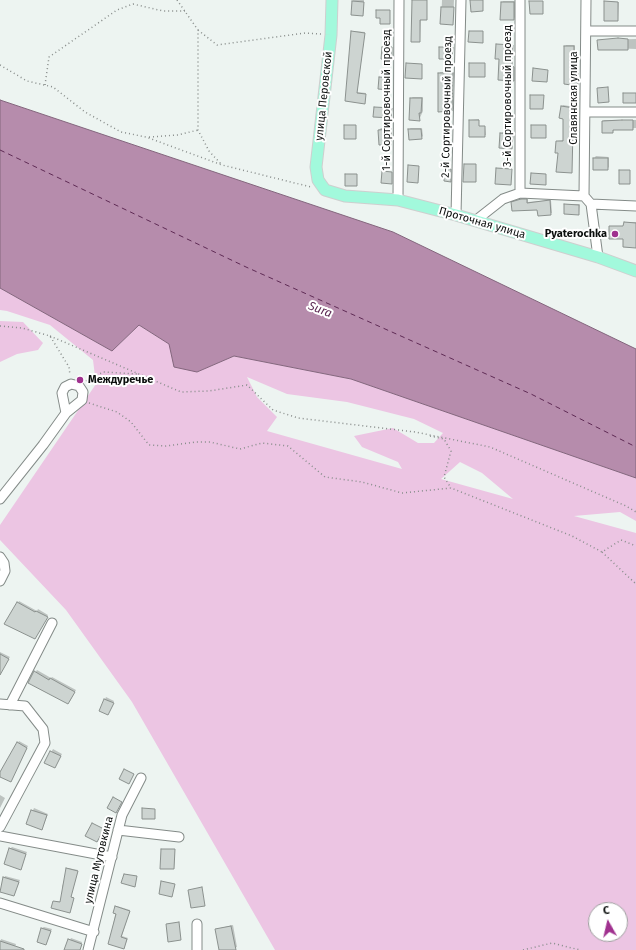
<!DOCTYPE html>
<meta charset="utf-8">
<style>
body{margin:0}
#map{position:relative;width:636px;height:950px;overflow:hidden;background:#edf4f1;font-family:"Fira Sans",sans-serif}
canvas{display:block}
.north{position:absolute;left:588px;top:902px;width:40px;height:40px;box-sizing:border-box;background:#fff;border:1px solid #9e9f9f;border-radius:50%;rotate:352deg;font-size:11px;font-weight:700;line-height:16px;text-align:center;color:#0c0f0e}
.north::after{content:'';display:block;margin:auto;width:14px;height:18px;background:#a0318f;clip-path:polygon(50% 0,100% 100%,50% 72%,0 100%)}
</style>
<div id="map">
<canvas width="636" height="950"></canvas>
<div class="north">С</div>
</div>
<script>
const ctx = document.querySelector('canvas').getContext('2d');
ctx.lineJoin = 'round';
function fillPath(path, color) { ctx.fillStyle = color; ctx.fill(path, 'evenodd'); }
const poly = rows => new Path2D(rows.map(r => 'M' + r).join(''));
function stroke(path, color, width, dash) { ctx.strokeStyle = color; ctx.lineWidth = width; ctx.lineCap = dash ? 'butt' : 'round'; ctx.setLineDash(dash || []); ctx.stroke(path); }
function label(font, color, halo, rows, align = 'center') {
  ctx.font = font + ' "Fira Sans",sans-serif'; ctx.lineWidth = 4; ctx.setLineDash([]); ctx.textBaseline = 'middle'; ctx.strokeStyle = halo; ctx.fillStyle = color; for (const [text, x, y, turn = 0] of rows) {
    ctx.save(); ctx.translate(x, y); ctx.rotate((+turn || 0) * Math.PI / 180); ctx.textAlign = isNaN(turn) ? turn : align; if (halo) ctx.strokeText(text, 0, 0); ctx.fillText(text, 0, 0); ctx.restore();
  }
}
const green = poly([
 [0,288,112,351,139,325,169,344,197,372,234,356,351,379,636,478,636,521,620,512,574,516,636,533,636,950,275,950,132,702,66,610,0,540,0,525,96,384,93,360,50,325,7,311,0,310],
 [247,377,287,394,347,402,414,419,443,433,434,443,418,443,393,428,354,436,362,447,398,462,402,469,267,431,277,417,257,397],
 [460,462,482,473,513,499,441,479],
 [596,910,620,910,620,934,596,934],
 [0,321,23,322,43,343,38,350,17,354,0,362]
]);
const water = poly([
 [0,100,393,232,636,349,636,478,351,379,234,356,197,372,174,367,169,344,139,325,112,351,0,288,0,100]
]);
const shadow = poly([
 [353,0,364,0,363,15,352,14],
 [413,0,427,0,427,18,421,19,420,41],
 [442,0,454,0,453,24,441,23],
 [503,1,515,1,515,17,514,19,502,2],
 [605,1,619,2,618,20],
 [353,31,365,32,357,92,366,93,364,103,346,101],
 [636,39,636,49,609,48,599,40],
 [566,45,575,45,575,67,579,67,577,85,565,46],
 [440,72,454,72,452,110,439,74],
 [413,97,423,97,423,111,419,120,411,98],
 [563,105,575,107,571,128,574,128,571,172,559,152,557,141,564,140,564,118,562,106],
 [479,119,479,126,485,126,486,135,470,136,470,120],
 [604,120,636,120,636,128,614,129,613,132,603,121],
 [381,128,392,128,392,143,390,144,379,130],
 [411,128,422,128,423,136,421,138,409,129],
 [503,132,514,133,512,148,501,133],
 [596,156,609,157,609,167,607,169,594,158],
 [523,198,528,199,528,202,551,200,552,213,539,215,538,209,514,202],
 [565,204,580,204,579,213,578,213],
 [625,222,636,222,636,247,624,238,610,238,610,226,624,226],
 [19,601,37,611,38,609,48,615,36,636,18,603],
 [0,652,10,657,0,671],
 [37,670,51,678,52,677,76,690,70,701,29,682],
 [106,697,114,701,108,714,100,710],
 [19,741,28,746,12,779,0,776],
 [53,749,62,754,56,765,46,762],
 [0,795,5,798,0,808],
 [34,808,48,814,42,829,27,824],
 [12,847,27,852,21,869,10,849],
 [162,849,175,849,174,868,161,868],
 [68,868,78,870,71,897,74,897,70,911,54,901,61,902,64,887,62,887],
 [5,876,20,880,14,895,0,891],
 [117,906,130,910,122,936,128,938,124,948,109,944],
 [233,925,237,947,229,950,220,950,216,929],
 [44,927,52,929,46,943,42,928],
 [71,938,82,942,80,950,65,950],
 [1,939,16,944,14,950,0,950]
]);
const ferry = poly([
 [0,150,246,267,531,394,636,447]
]);
const building = poly([
 [412,0,427,0,427,20,420,20,420,42,411,42,412,0],
 [470,0,483,0,483,11,471,12,470,0],
 [352,1,364,2,363,16,351,15,352,1],
 [529,1,543,1,543,14,530,14,529,1],
 [604,1,618,2,618,21,604,21,604,1],
 [501,2,514,2,514,20,500,20,501,2],
 [441,7,454,7,453,25,440,24,441,7],
 [376,10,390,10,390,24,380,24,380,18,376,18,376,10],
 [351,31,365,33,357,93,366,94,365,104,345,101,351,31],
 [469,31,483,31,483,43,468,42,469,31],
 [618,38,628,39,628,50,598,50,597,40,618,38],
 [496,44,513,45,512,66,514,67,514,81,498,80,499,59,495,59,496,44],
 [564,46,574,46,574,68,578,68,578,86,564,84,564,46],
 [382,47,392,47,392,60,381,59,382,47],
 [439,47,453,47,452,59,439,59,439,47],
 [406,63,422,64,422,79,405,78,406,63],
 [469,63,485,63,485,77,469,77,469,63],
 [533,68,548,70,547,82,532,81,533,68],
 [438,73,453,73,452,111,438,112,438,73],
 [379,77,390,78,389,90,378,89,379,77],
 [608,87,609,102,598,103,597,88,608,87],
 [623,93,636,93,636,103,623,103,623,93],
 [530,95,544,95,543,109,530,109,530,95],
 [410,98,422,98,421,113,419,113,420,121,409,120,410,98],
 [561,106,574,108,571,129,573,129,572,173,556,172,558,153,555,153,556,141,563,141,563,119,559,118,561,106],
 [374,107,392,108,391,118,373,117,374,107],
 [469,120,479,120,479,126,485,126,485,137,469,137,469,120],
 [622,120,633,120,633,130,613,130,613,133,602,133,602,121,622,120],
 [344,125,356,125,356,139,344,139,344,125],
 [531,125,546,125,546,138,531,138,531,125],
 [391,129,391,145,379,145,378,130,391,129],
 [408,129,421,129,422,139,409,140,408,129],
 [500,133,513,134,512,149,499,148,500,133],
 [593,158,608,158,608,170,593,170,593,158],
 [464,164,476,164,476,182,463,182,464,164],
 [408,165,419,166,418,183,407,182,408,165],
 [444,168,451,169,451,182,444,181,444,168],
 [496,168,512,169,511,185,495,184,496,168],
 [619,170,630,170,630,184,619,184,619,170],
 [382,171,392,172,392,184,381,183,382,171],
 [531,173,546,174,546,185,530,184,531,173],
 [345,174,357,174,357,186,345,186,345,174],
 [521,199,527,199,527,203,550,200,551,215,538,216,537,210,512,211,511,202,521,199],
 [564,204,579,205,579,215,564,214,564,204],
 [624,222,636,223,636,248,623,247,623,239,609,239,609,226,623,226,624,222],
 [17,602,35,612,36,611,48,617,35,639,4,624,17,602],
 [0,654,9,659,0,675,0,654],
 [34,671,49,680,50,678,75,692,68,704,28,683,34,671],
 [104,699,114,703,108,715,99,711,104,699],
 [17,742,27,748,11,782,0,777,0,772,17,742],
 [50,751,61,756,55,768,44,763,50,751],
 [124,769,134,774,129,784,119,779,124,769],
 [113,797,122,802,116,813,107,808,113,797],
 [142,808,155,809,155,819,142,819,142,808],
 [31,810,47,815,42,830,26,824,31,810],
 [92,823,104,829,97,842,85,836,92,823],
 [9,848,26,854,21,870,4,864,9,848],
 [161,849,175,849,174,869,160,869,161,849],
 [66,868,78,871,71,897,74,898,70,913,51,908,53,901,60,902,66,868],
 [124,874,137,876,135,887,121,883,124,874],
 [3,877,19,882,14,896,0,892,3,877],
 [161,881,175,884,172,897,159,894,161,881],
 [202,887,205,906,191,908,188,890,202,887],
 [115,906,130,911,121,937,127,939,124,949,108,944,116,914,113,913,115,906],
 [179,922,181,940,168,942,166,924,179,922],
 [231,926,236,950,219,950,215,929,231,926],
 [41,928,51,931,46,945,37,942,41,928],
 [68,939,82,944,80,950,64,950,68,939],
 [0,941,24,949,24,950,0,950,0,941]
]);
const path = poly([
 [177,0,198,30,198,130,209,151,221,164],
 [198,30,217,45,305,33,322,34],
 [0,65,27,81,53,87,85,112,121,132,146,137,222,165,311,187],
 [45,85,49,57,117,10,133,4,163,11,185,11],
 [149,137,178,135,198,130],
 [0,326,22,328,50,336,69,367,70,375],
 [50,336,181,392,209,391,247,385,273,410,298,418,415,432,490,447,626,506,636,512],
 [86,381,103,372,138,374],
 [89,403,117,412,131,422,149,445,166,446,196,442,210,442,240,449,262,443,288,446,325,477,362,482,402,493,451,488,572,536,602,552,621,540,636,546],
 [430,436,444,439,451,451,444,477,451,488],
 [602,552,636,584],
 [523,950,552,943,580,950]
]);
const minor = poly([
 [520,0,520,193],
 [586,31,636,31],
 [586,112,636,112],
 [584,196,586,0],
 [398,200,399,0],
 [591,204,636,206],
 [456,215,461,0],
 [475,221,503,199,520,193,584,196,591,204,598,257],
 [0,499,43,445,66,413,82,400,83,392,79,386,71,384,65,387,62,393,66,413],
 [0,557,4,563,5,571,0,581],
 [0,704,25,706,43,729,45,743,0,827],
 [10,705,52,623],
 [118,830,179,837],
 [0,836,112,857],
 [0,903,94,932],
 [88,950,122,815,141,778],
 [197,950,197,924]
]);
const major = poly([
 [332,0,331,35,316,167,318,180,325,190,345,196,398,200,456,215,598,257,636,271]
]);
const markers = [
 [615,234,4,"#a0318f"],
 [80,380,4,"#a0318f"]
];
const streetNames = [
 ["улица Перовской",324,96,-84],
 ["3-й Сортировочный проезд",508,96,-90],
 ["Славянская улица",574,98,-90],
 ["1-й Сортировочный проезд",387,100,-90],
 ["2-й Сортировочный проезд",447,107,-89],
 ["Проточная улица",482,223,16],
 ["улица Мутовкина",99,860,-76]
];
const poiNames = [
 ["Pyaterochka",607,234],
 ["Междуречье",88,380,"left"]
];
const waterNames = [
 ["Sura",320,310,21]
];
fillPath(green, '#ecc5e3');
fillPath(water, '#b68cac');
stroke(water, '#83667d', 1);
fillPath(shadow, '#0003');
stroke(ferry, '#5f2b55', 1, [5, 4]);
fillPath(building, '#cdd4d1');
stroke(building, '#8b918e', 1);
stroke(minor, '#848b88', 11);
stroke(major, '#cecfcf', 13);
stroke(path, '#888d8b', 1.5, [1, 3]);
stroke(minor, '#fff', 9);
stroke(major, '#a2f9dc', 11);
for (const [x, y, r, color] of markers) { const dot = new Path2D(); dot.arc(x, y, r, 0, 2 * Math.PI); ctx.fillStyle = color; ctx.fill(dot); stroke(dot, '#fff', 1.5); }
label('11px', '#0c0f0e', '#fff', streetNames);
label('bold 11px', '#0c0f0e', '#fff', poiNames, 'right');
label('italic 12px', '#5f2b55', '#fff', waterNames);
</script>
